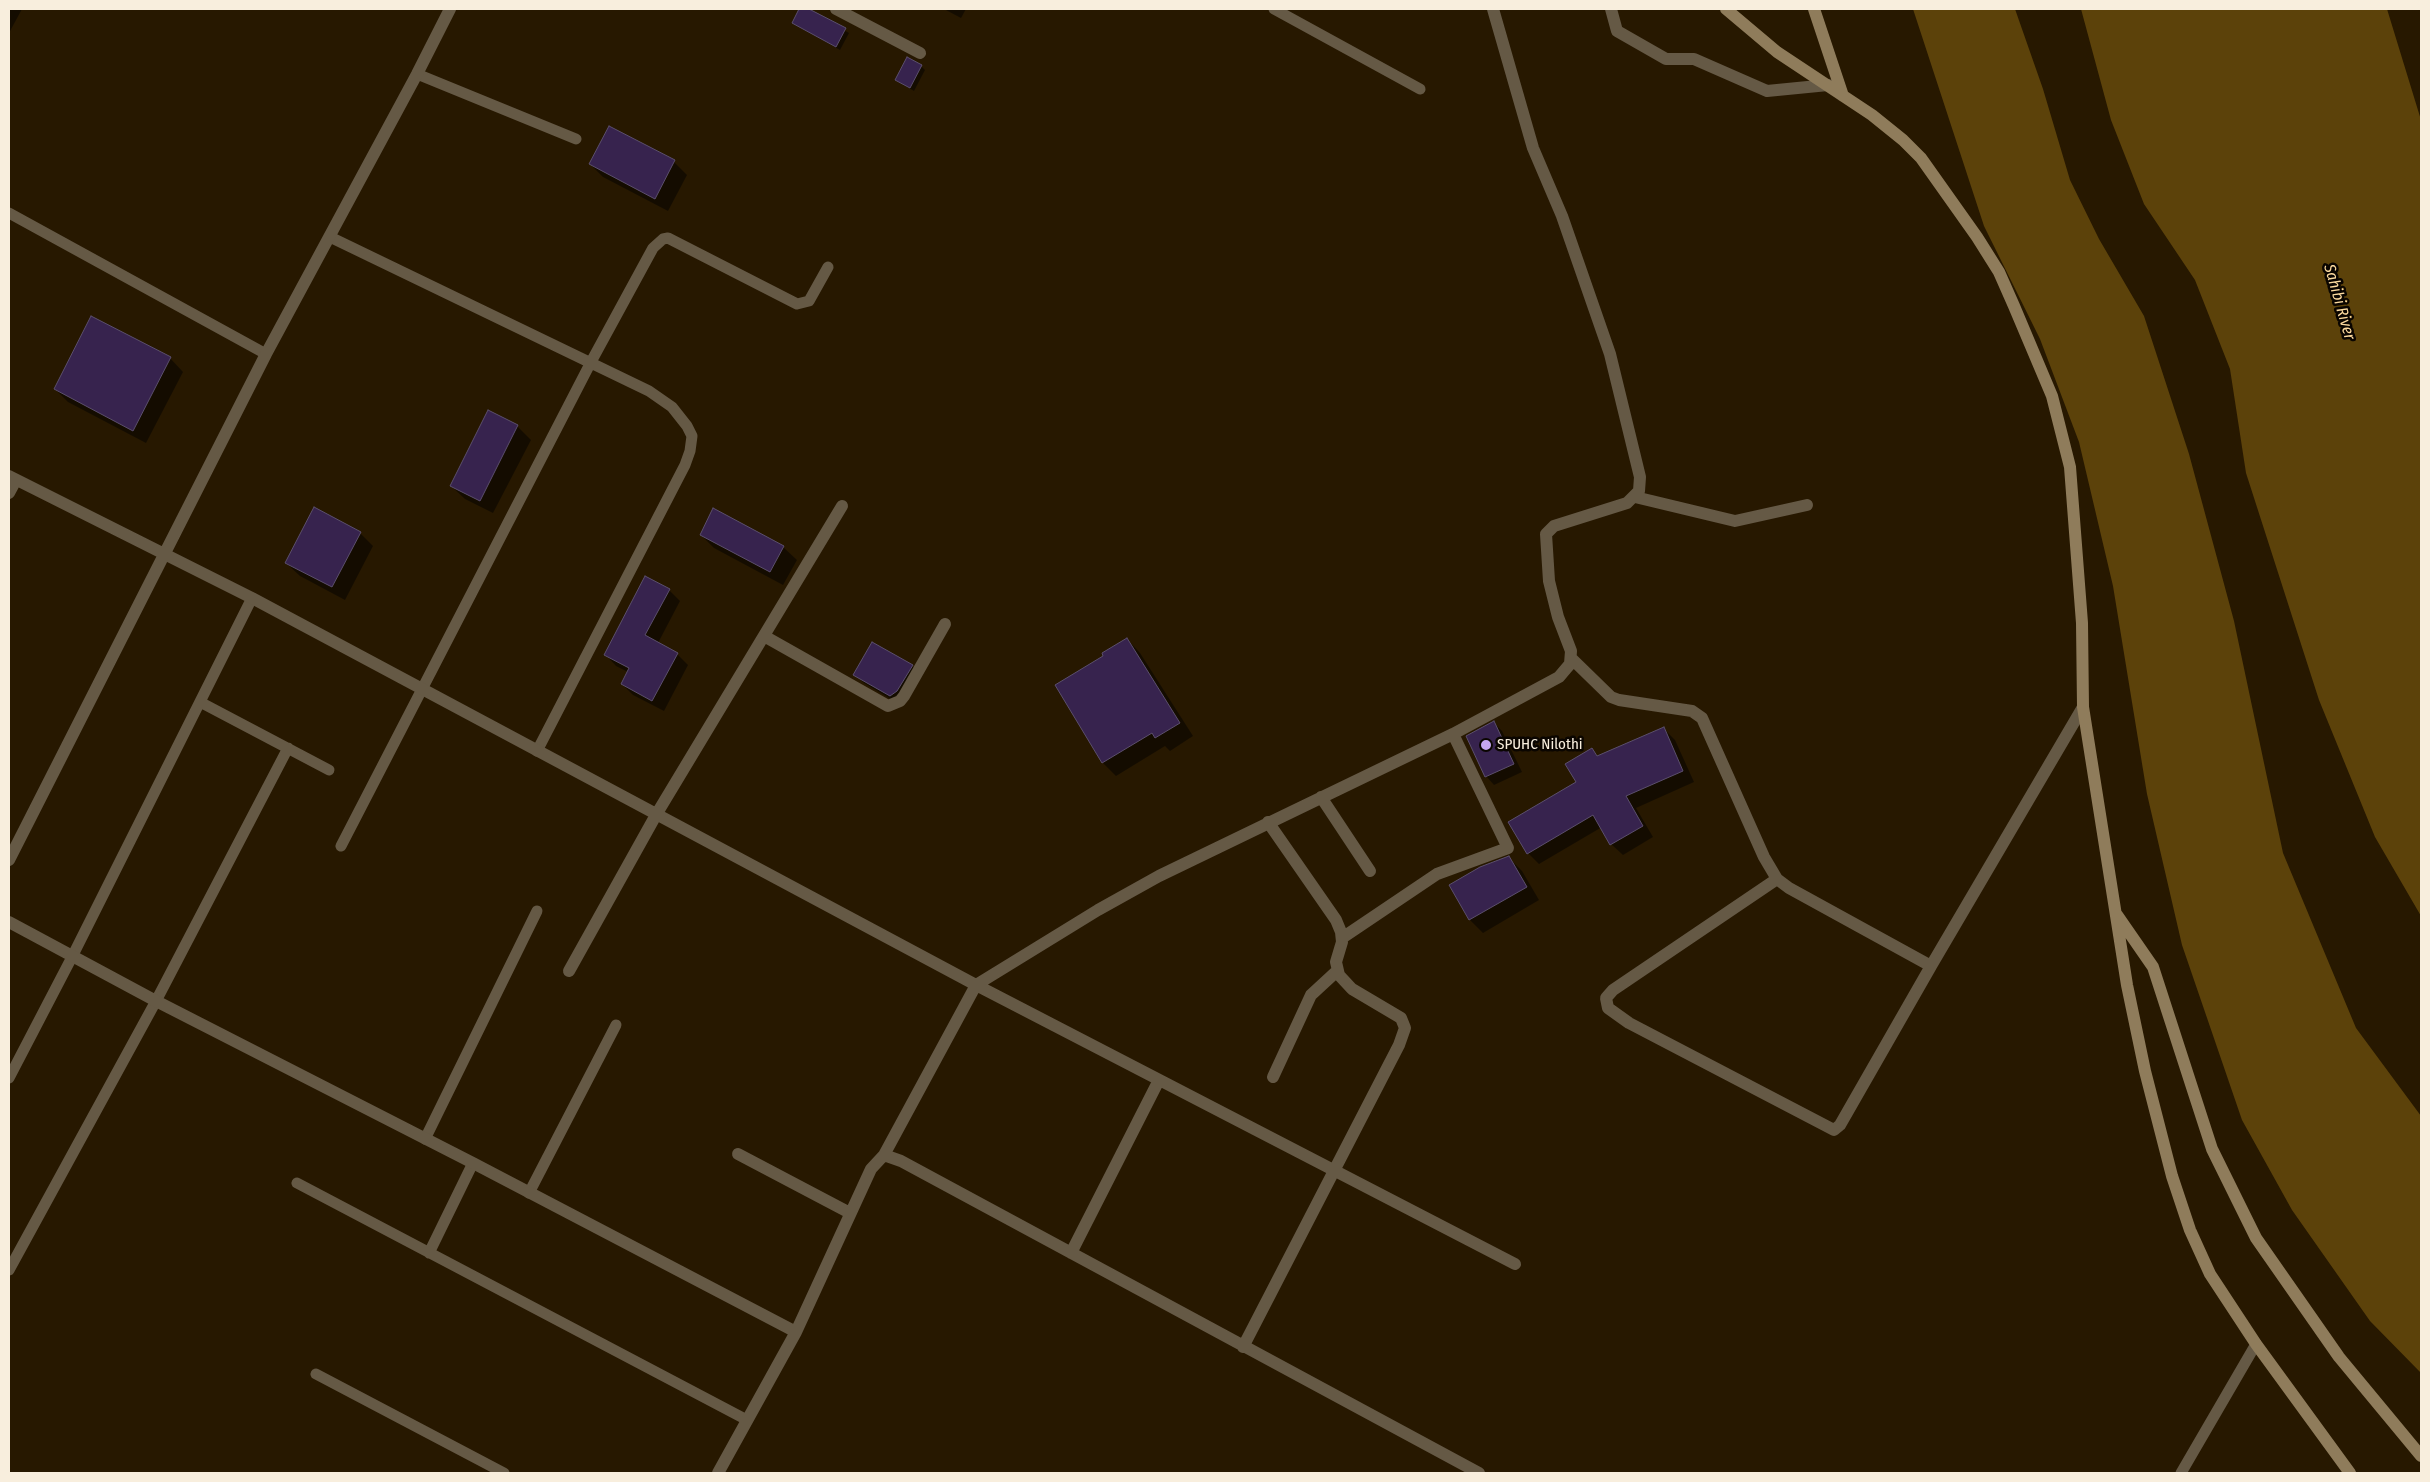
<!DOCTYPE html>
<style>
body{margin:0}
#map{position:relative;width:2430px;height:1482px;overflow:hidden;background:#271800;font-family:"Fira Sans Condensed",sans-serif}
canvas{display:block}
.frame{position:absolute;inset:0;border:10px solid #f8eedd;pointer-events:none}
</style>
<div id="map">
<canvas width="2430" height="1482"></canvas>
<div class="frame"></div>
</div>
<script>
const ctx = document.querySelector('canvas').getContext('2d');
ctx.lineJoin = 'round';
function fillPath(path, color) { ctx.fillStyle = color; ctx.fill(path, 'evenodd'); }
const poly = rows => new Path2D(rows.map(r => 'M' + r).join(''));
function stroke(path, color, width, dash) { ctx.strokeStyle = color; ctx.lineWidth = width; ctx.lineCap = dash ? 'butt' : 'round'; ctx.setLineDash(dash || []); ctx.stroke(path); }
function label(font, color, halo, rows, align = 'center') {
  ctx.font = font + ' "Fira Sans Condensed",sans-serif'; ctx.lineWidth = 5; ctx.setLineDash([]); ctx.textBaseline = 'middle'; ctx.strokeStyle = halo; ctx.fillStyle = color; for (const [text, x, y, turn = 0] of rows) {
    ctx.save(); ctx.translate(x, y); ctx.rotate((+turn || 0) * Math.PI / 180); ctx.textAlign = isNaN(turn) ? turn : align; if (halo) ctx.strokeText(text, 0, 0); ctx.fillText(text, 0, 0); ctx.restore();
  }
}
const water = poly([
 [1913,9,2015,9,2043,89,2070,180,2099,239,2144,316,2189,454,2234,621,2283,853,2356,1028,2421,1116,2421,1373,2370,1321,2292,1210,2242,1120,2182,945,2147,794,2113,586,2079,442,2040,339,1984,226],
 [2081,9,2387,9,2421,120,2421,916,2375,837,2319,700,2246,473,2230,369,2195,280,2144,204,2111,120]
]);
const shadow = poly([
 [9,9,22,9,9,33],
 [801,9,806,9,849,33,840,50,793,23],
 [944,9,966,9,961,18],
 [921,66,925,70,914,91,896,80],
 [674,162,687,175,668,211,603,177,590,164],
 [170,358,183,372,146,443,68,402,55,389],
 [489,412,518,427,531,440,493,513,465,499,451,486],
 [360,533,373,546,345,600,300,576,286,563],
 [701,535,783,547,797,560,783,585,714,548],
 [669,590,680,601,658,643,677,654,688,665,664,711,633,695,622,684,628,672,616,666,605,654],
 [1127,639,1140,653,1193,736,1170,751,1165,746,1116,776,1103,763,1056,686,1105,656],
 [912,666,920,674,899,704,864,683,855,675],
 [1494,723,1502,731,1522,772,1494,785,1486,776],
 [1664,729,1675,740,1694,782,1636,808,1653,837,1623,855,1611,844,1602,827,1539,864,1528,853,1578,782,1592,750,1599,757],
 [1509,858,1522,871,1539,900,1483,933,1470,920,1450,886]
]);
const building = poly([
 [799,9,809,9,846,28,836,47,792,23,799,9],
 [907,57,922,65,910,88,895,80,907,57],
 [609,126,675,160,655,199,589,164,609,126],
 [91,316,171,357,133,431,54,389,91,316],
 [488,410,518,425,480,501,450,486,488,410],
 [314,507,361,532,332,587,285,563,314,507],
 [713,508,784,546,770,572,700,535,713,508],
 [645,576,670,589,645,635,678,653,652,701,621,684,629,668,604,655,645,576],
 [1127,638,1180,723,1155,738,1152,733,1102,763,1055,685,1103,656,1102,653,1127,638],
 [872,642,913,665,897,691,890,696,853,675,872,642],
 [1494,721,1514,764,1485,777,1466,736,1494,721],
 [1664,727,1683,771,1626,796,1643,826,1610,845,1593,815,1527,854,1508,822,1576,782,1565,764,1592,748,1597,756,1664,727],
 [1509,856,1527,887,1469,920,1449,885,1480,867,1509,856]
]);
const lane = poly([
 [1274,9,1420,89],
 [417,74,576,139],
 [9,213,266,354],
 [330,237,649,391,672,407,687,426,692,436,690,451,685,465,537,751],
 [200,702,329,770],
 [341,846,591,362,653,248,663,239,668,238,797,304,809,301,828,267],
 [9,1078,72,957,252,598],
 [425,1139,537,911],
 [297,1183,747,1420],
 [529,1193,616,1025],
 [429,1253,473,1163],
 [9,1270,156,1001,288,748],
 [316,1374,504,1473],
 [2181,1473,2256,1344]
]);
const street = poly([
 [836,9,920,53],
 [1611,9,1617,31,1666,59,1694,59,1767,91,1828,85],
 [9,476,252,598,976,985,1515,1264],
 [9,493,16,480],
 [1635,497,1735,521,1807,505],
 [764,636,888,706,900,701,904,696,945,624],
 [1571,658,1611,697,1619,700,1692,711,1702,718,1764,857,1777,879,1789,888,1931,966,2083,707],
 [1321,797,1370,871],
 [9,860,266,354,417,74,450,9],
 [1777,879,1613,990,1606,998,1608,1008,1629,1023,1834,1130,1840,1125,1931,966],
 [9,922,156,1001,473,1163,796,1332],
 [1342,938,1437,874,1508,848,1453,734],
 [569,971,656,815,842,506],
 [1273,1077,1311,995,1337,971],
 [738,1154,850,1213],
 [884,1155,976,985,1098,910,1159,876,1453,734,1559,677,1570,664,1571,651,1558,617,1549,581,1546,534,1554,526,1627,503,1639,491,1640,477,1610,354,1562,216,1533,148,1493,9],
 [1071,1253,1159,1080],
 [1243,1347,1399,1045,1405,1028,1401,1018,1352,989,1339,975,1336,962,1342,942,1341,932,1336,920,1268,822],
 [718,1473,796,1332,871,1169,884,1155,901,1161,1479,1473]
]);
const secondary = poly([
 [1726,9,1777,52,1872,115,1903,140,1921,158,1977,237,1999,272,2014,306,2052,396,2070,467,2082,623,2083,707,2127,985,2145,1071,2172,1176,2190,1230,2210,1274,2256,1344,2350,1473],
 [1814,9,1843,96],
 [2117,915,2153,967,2212,1149,2256,1238,2339,1357,2421,1456]
]);
const markers = [
 [1486,745,6,"#c6a6f0"]
];
const poiNames = [
 ["SPUHC Nilothi",1497,745]
];
const waterNames = [
 ["Sahibi River",2339,302,74]
];
fillPath(water, '#5c420a');
fillPath(shadow, '#0007');
fillPath(building, '#37234e');
stroke(building, '#5b4f6c', 1);
stroke(lane, '#655945', 11);
stroke(street, '#655945', 12);
stroke(secondary, '#8f7c5b', 12);
for (const [x, y, r, color] of markers) { const dot = new Path2D(); dot.arc(x, y, r, 0, 2 * Math.PI); ctx.fillStyle = color; ctx.fill(dot); stroke(dot, '#0a0500', 2); }
label('15px', '#f8eedd', '#0a0500', poiNames, 'left');
label('italic 16px', '#fcda9e', '#0a0500', waterNames);
</script>
